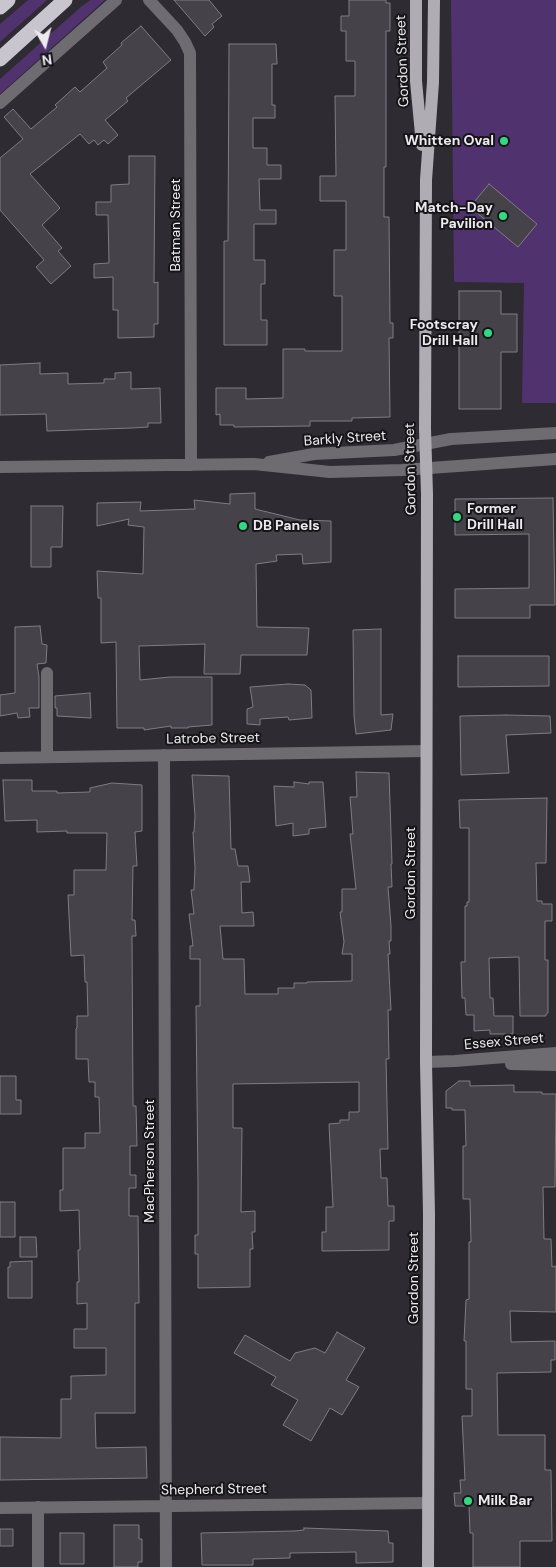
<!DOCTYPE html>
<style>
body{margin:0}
#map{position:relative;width:556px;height:1567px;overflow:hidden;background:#2e2b32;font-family:"DM Sans",sans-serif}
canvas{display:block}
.north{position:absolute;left:20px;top:20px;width:50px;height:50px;-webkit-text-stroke:4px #151417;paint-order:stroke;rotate:172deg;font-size:14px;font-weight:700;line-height:20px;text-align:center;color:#eceaef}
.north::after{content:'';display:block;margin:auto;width:18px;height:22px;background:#eceaef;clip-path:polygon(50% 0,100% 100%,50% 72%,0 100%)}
</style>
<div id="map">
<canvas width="556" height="1567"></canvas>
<div class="north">N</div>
</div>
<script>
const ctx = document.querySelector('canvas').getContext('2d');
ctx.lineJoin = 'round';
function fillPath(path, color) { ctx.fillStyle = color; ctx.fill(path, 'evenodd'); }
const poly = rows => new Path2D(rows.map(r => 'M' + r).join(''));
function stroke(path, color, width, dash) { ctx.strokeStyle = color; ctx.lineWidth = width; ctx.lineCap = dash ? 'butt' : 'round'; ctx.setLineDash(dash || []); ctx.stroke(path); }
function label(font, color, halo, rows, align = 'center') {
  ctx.font = font + ' "DM Sans",sans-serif'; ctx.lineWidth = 4; ctx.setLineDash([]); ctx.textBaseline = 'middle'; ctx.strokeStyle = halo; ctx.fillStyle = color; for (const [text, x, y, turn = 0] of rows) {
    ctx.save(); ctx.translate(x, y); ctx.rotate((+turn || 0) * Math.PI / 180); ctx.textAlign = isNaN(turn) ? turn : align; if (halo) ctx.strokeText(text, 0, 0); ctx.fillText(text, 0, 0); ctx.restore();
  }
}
const green = poly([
 [28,0,47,0,0,42,0,24],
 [91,0,105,0,0,94,0,79,82,6],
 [451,0,556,0,556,403,522,403,524,283,454,282]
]);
const building = poly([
 [174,0,209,0,222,16,212,24,214,27,205,36,174,0],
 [349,0,386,0,386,3,390,3,390,31,386,31,386,167,384,167,384,217,389,217,390,323,393,323,393,338,389,338,390,417,352,418,352,421,310,421,310,426,234,427,234,425,220,425,220,414,216,415,216,388,246,388,246,399,283,398,283,349,305,349,305,351,342,351,342,296,334,296,334,250,346,250,346,201,320,201,320,176,336,176,335,96,355,96,355,61,346,61,346,31,341,31,341,16,349,16,349,0],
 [141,26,171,60,126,98,128,101,105,120,118,135,108,144,104,140,98,145,94,140,89,144,80,134,30,174,60,208,42,225,62,248,58,251,71,266,51,284,36,267,44,260,0,210,0,158,23,139,4,117,13,109,31,129,57,107,55,105,75,87,80,92,107,68,103,62,122,45,121,43,141,26],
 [229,44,276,44,277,64,272,64,272,105,275,105,275,118,253,118,253,148,267,148,267,165,281,165,281,179,259,179,260,210,276,210,276,224,254,224,254,260,265,260,265,284,261,284,261,320,267,320,267,345,224,345,224,241,228,241,229,44],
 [129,156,155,156,154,283,158,282,158,324,154,324,154,337,118,338,118,310,113,310,113,277,94,278,94,264,109,263,108,215,96,215,96,202,111,202,111,185,129,184,129,156],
 [489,184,537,224,518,247,470,207,489,184],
 [459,291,501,291,501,314,517,314,517,352,501,352,501,409,459,409,459,291],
 [40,363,40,374,68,373,68,384,104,383,104,379,115,379,115,373,131,372,131,389,160,388,161,423,148,423,148,427,132,428,47,431,46,414,0,415,0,365,40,363],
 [255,493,255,509,300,520,331,521,331,562,303,564,302,554,276,555,277,561,256,564,257,627,309,628,307,655,241,655,240,674,204,674,205,644,139,646,140,680,170,677,212,677,212,725,188,727,188,728,171,728,171,726,144,730,144,728,117,728,116,642,101,643,101,598,98,598,97,571,143,574,144,527,128,525,129,519,97,526,97,503,141,502,140,511,195,509,194,500,230,504,230,494,255,493],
 [553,498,555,605,530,605,530,618,455,618,455,589,529,588,529,534,455,535,455,499,553,498],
 [31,506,63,506,62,547,51,547,51,567,31,567,31,506],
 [40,626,42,644,47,645,46,663,37,664,39,677,39,708,29,708,30,717,18,718,17,713,0,716,0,695,15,693,15,627,40,626],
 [381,629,381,715,393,714,391,730,356,734,354,716,353,630,381,629],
 [458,656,549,656,549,686,458,687,458,656],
 [288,684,305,685,311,690,312,718,289,720,288,717,260,719,260,725,247,724,247,709,253,707,250,687,288,684],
 [90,693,91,718,57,716,57,708,55,708,55,696,90,693],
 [506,715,550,716,551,733,506,735,509,773,461,775,460,716,506,715],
 [356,772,389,773,392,864,391,864,392,887,388,887,391,926,391,941,389,941,390,954,388,954,391,1010,388,1010,389,1059,386,1059,388,1149,380,1149,381,1178,387,1178,388,1206,394,1206,394,1221,389,1221,389,1250,322,1251,322,1232,326,1232,326,1207,333,1207,329,1124,340,1123,340,1120,349,1120,349,1112,359,1112,359,1082,233,1084,233,1128,242,1128,241,1212,255,1211,255,1232,252,1232,253,1249,250,1249,250,1287,198,1288,198,1254,195,1254,195,1235,198,1235,198,1184,196,1006,200,1006,200,959,190,959,190,946,193,946,189,914,194,914,191,890,194,890,195,868,193,832,194,832,195,816,192,775,229,776,231,849,235,849,238,866,248,866,250,882,241,882,242,913,253,912,254,926,220,926,223,959,244,959,245,994,278,994,278,988,294,988,294,983,307,983,307,982,352,981,352,954,342,954,344,942,340,912,342,912,342,889,356,889,350,834,353,834,350,797,357,797,356,772],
 [3,780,32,780,32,791,57,791,57,793,90,792,90,788,112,783,142,785,142,831,135,832,137,866,133,866,132,920,135,920,136,936,132,936,133,1106,136,1106,137,1146,130,1146,130,1175,136,1175,136,1188,129,1188,129,1216,138,1216,139,1303,135,1303,135,1413,95,1413,96,1448,146,1447,147,1478,0,1480,0,1437,61,1438,61,1399,71,1399,71,1376,106,1375,106,1348,74,1348,74,1329,87,1329,87,1303,77,1304,77,1282,79,1282,78,1250,80,1250,79,1210,60,1211,60,1190,63,1190,63,1148,85,1148,85,1133,100,1133,99,1097,95,1097,95,1082,89,1082,88,1059,76,1059,76,1029,77,1028,77,1016,88,1016,87,982,85,982,84,955,71,956,68,895,74,895,74,870,106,870,107,833,67,833,67,831,37,832,37,820,5,821,3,780],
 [294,782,309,784,309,782,323,782,326,827,309,829,309,834,293,836,293,823,276,826,274,786,294,787,294,782],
 [547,798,546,863,536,863,537,901,542,901,542,904,552,904,552,921,545,921,545,960,548,960,548,1013,546,1014,546,1016,520,1016,519,957,489,958,490,998,493,998,494,1016,513,1016,513,1034,490,1034,490,1030,474,1031,474,1015,466,1015,465,998,462,998,461,962,465,962,465,906,467,906,467,902,469,902,469,828,460,828,459,800,547,798],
 [0,1076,16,1076,16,1100,21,1100,21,1114,0,1114,0,1076],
 [459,1081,470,1081,470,1086,514,1085,514,1092,542,1092,542,1094,556,1094,555,1187,543,1187,544,1239,551,1239,552,1267,556,1266,556,1312,510,1311,511,1342,555,1341,555,1360,551,1360,551,1372,497,1373,498,1435,545,1435,545,1470,551,1470,552,1541,520,1541,520,1567,473,1567,473,1533,470,1533,469,1506,455,1506,454,1493,461,1493,460,1480,465,1480,462,1416,472,1416,472,1389,466,1389,466,1341,464,1341,466,1300,469,1299,469,1242,471,1242,470,1199,463,1199,463,1146,466,1146,465,1110,452,1110,452,1108,446,1108,446,1091,459,1081],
 [0,1202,15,1202,15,1237,0,1237,0,1202],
 [20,1237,36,1237,37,1257,20,1257,20,1237],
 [32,1261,32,1298,8,1298,8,1267,10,1267,10,1262,32,1261],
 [337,1332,365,1348,346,1380,359,1387,342,1415,330,1408,311,1441,283,1425,298,1400,271,1385,276,1377,234,1353,245,1335,290,1361,295,1353,315,1348,325,1353,337,1332],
 [114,1525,139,1525,139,1539,142,1539,142,1562,138,1562,138,1567,114,1567,114,1525],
 [304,1528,388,1531,389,1543,393,1543,393,1562,356,1563,356,1552,290,1553,290,1558,253,1559,253,1565,202,1565,201,1533,294,1531,304,1530,304,1528],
 [0,1529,13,1529,13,1546,0,1546,0,1529],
 [60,1533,84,1533,84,1564,60,1564,60,1533]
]);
const minor = poly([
 [149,0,177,30,185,42,190,53,191,465],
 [0,103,116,0],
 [269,462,314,454,394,450,451,439,556,433],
 [0,467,254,464,330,472,402,470,556,459],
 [164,755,166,1567],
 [47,757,47,673],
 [0,758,426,751],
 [426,1062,455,1061,556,1053],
 [511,1064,556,1065],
 [38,1507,38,1567],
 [0,1508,428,1503]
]);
const major = poly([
 [416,0,416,81,422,145],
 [428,1567,429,1214,426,1062,427,494,425,429,426,180,433,82,434,0]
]);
const highway = poly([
 [0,7,8,0],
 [0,59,65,0]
]);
const markers = [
 [504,141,5,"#32d882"],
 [503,216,5,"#32d882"],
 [488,333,5,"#32d882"],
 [457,517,5,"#32d882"],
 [243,526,5,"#32d882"],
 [468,1501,5,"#32d882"]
];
const streetNames = [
 ["Gordon Street",403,61,-92],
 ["Batman Street",176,225,-90],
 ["Barkly Street",345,439,-4],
 ["Gordon Street",411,469,-91],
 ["Latrobe Street",213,739,-1],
 ["Gordon Street",411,873,-90],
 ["Essex Street",504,1042,-5],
 ["MacPherson Street",150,1161,-90],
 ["Gordon Street",414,1278,-90],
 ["Shepherd Street",214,1490,-1]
];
const poiNames = [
 ["Whitten Oval",494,141],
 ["Match-Day",493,208],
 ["Pavilion",493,224],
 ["Footscray",478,325],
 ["Drill Hall",478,341],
 ["Former",467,509,"left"],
 ["Drill Hall",467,525,"left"],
 ["DB Panels",253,526,"left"],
 ["Milk Bar",478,1501,"left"]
];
fillPath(green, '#50336e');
fillPath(building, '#45424a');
stroke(building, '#807c85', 1);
stroke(minor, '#6e6c70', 12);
stroke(major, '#afacb4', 12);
stroke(highway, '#c9c5ce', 15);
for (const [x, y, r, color] of markers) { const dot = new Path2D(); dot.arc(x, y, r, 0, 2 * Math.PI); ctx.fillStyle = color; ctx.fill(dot); stroke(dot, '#151417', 2); }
label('14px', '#eceaef', '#151417', streetNames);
label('bold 14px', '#eceaef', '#151417', poiNames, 'right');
</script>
